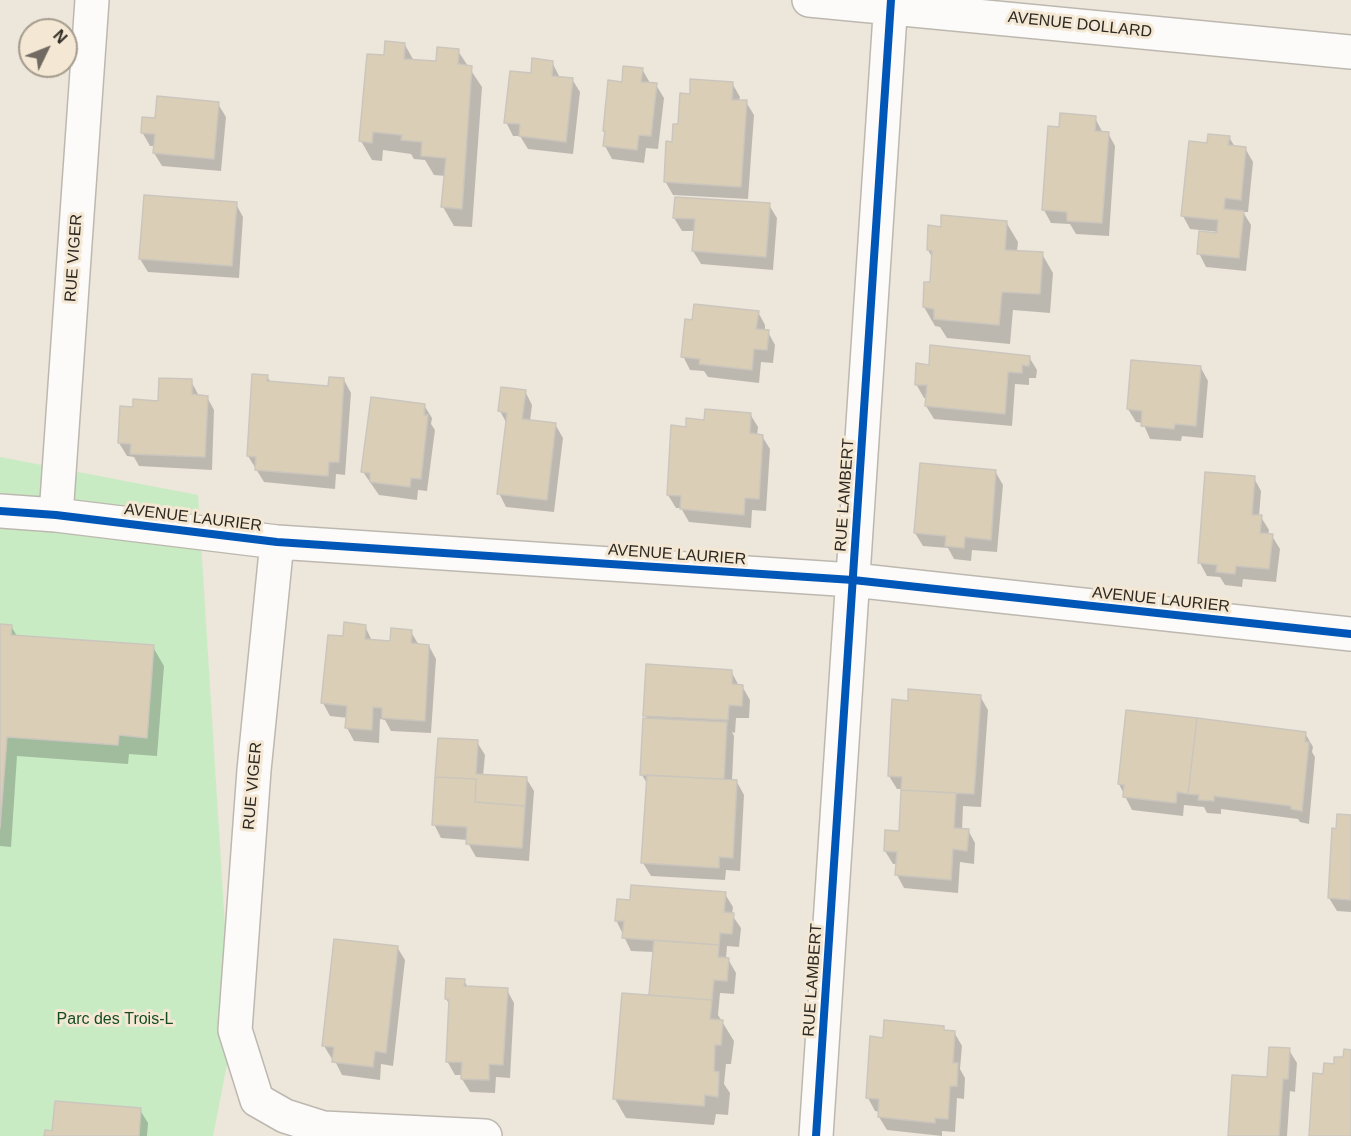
<!DOCTYPE html>
<style>
body{margin:0}
#map{position:relative;width:1351px;height:1136px;overflow:hidden;background:#ede6db;font-family:Helvetica,sans-serif}
canvas{display:block}
.north{position:absolute;left:18px;top:18px;width:60px;height:60px;box-sizing:border-box;background:#f4e8d4;border:2px solid #a49b8c;border-radius:50%;rotate:47deg;font-size:16px;font-weight:700;line-height:24px;text-align:center;color:#2d2821}
.north::after{content:'';display:block;margin:auto;width:21px;height:27px;background:#706a62;clip-path:polygon(50% 0,100% 100%,50% 72%,0 100%)}
</style>
<div id="map">
<canvas width="1351" height="1136"></canvas>
<div class="north">N</div>
</div>
<script>
const ctx = document.querySelector('canvas').getContext('2d');
ctx.lineJoin = 'round';
function fillPath(path, color) { ctx.fillStyle = color; ctx.fill(path, 'evenodd'); }
const poly = rows => new Path2D(rows.map(r => 'M' + r).join(''));
function stroke(path, color, width, dash) { ctx.strokeStyle = color; ctx.lineWidth = width; ctx.lineCap = dash ? 'butt' : 'round'; ctx.setLineDash(dash || []); ctx.stroke(path); }
function label(font, color, halo, rows, align = 'center') {
  ctx.font = font + ' Helvetica,sans-serif'; ctx.lineWidth = 6; ctx.setLineDash([]); ctx.textBaseline = 'middle'; ctx.strokeStyle = halo; ctx.fillStyle = color; for (const [text, x, y, turn = 0] of rows) {
    ctx.save(); ctx.translate(x, y); ctx.rotate((+turn || 0) * Math.PI / 180); ctx.textAlign = isNaN(turn) ? turn : align; if (halo) ctx.strokeText(text, 0, 0); ctx.fillText(text, 0, 0); ctx.restore();
  }
}
const green = poly([
 [0,457,198,495,232,1039,213,1136,0,1136]
]);
const shadow = poly([
 [405,45,414,61,437,63,458,51,482,87,472,227,454,226,443,207,446,176,434,175,425,160,414,159,411,154,383,150,382,161,372,160,361,141,385,57],
 [552,62,560,78,572,79,580,92,573,154,528,149,520,136,513,136,506,122,532,75],
 [642,69,650,83,656,85,664,98,658,149,646,148,644,163,612,159,605,146,606,134,604,131,609,82,623,83],
 [732,83,740,97,739,101,746,102,754,115,748,199,673,195,665,181,673,143,680,126],
 [218,104,226,117,221,171,162,166,154,153,155,146,150,146,142,132,156,119],
 [1095,118,1103,133,1108,133,1115,146,1109,236,1076,234,1070,224,1051,223,1044,210,1061,128],
 [1229,137,1235,147,1245,148,1253,162,1248,212,1243,212,1251,225,1246,271,1206,267,1199,253,1218,235,1219,232,1190,229,1183,216,1209,144],
 [236,204,243,217,239,278,148,272,140,259],
 [769,205,777,218,773,270,701,264,693,251,695,231,682,231,674,218],
 [1006,222,1018,242,1017,252,1042,254,1053,273,1050,313,1013,310,1010,344,947,338,940,327,935,326,924,307,932,284,933,259,928,250,942,228],
 [758,312,765,325,765,332,768,332,775,345,773,363,761,362,759,383,708,377,704,371,690,370,683,356],
 [1029,357,1037,370,1036,378,1029,378,1029,385,1015,384,1012,426,934,419,926,406,927,398,924,398,916,384,930,366],
 [1201,368,1208,381,1203,438,1182,436,1181,441,1150,439,1143,423,1136,422,1128,409],
 [267,376,271,383,330,388,344,380,351,393,345,475,336,474,335,489,264,482,248,456],
 [191,381,199,396,207,397,214,410,212,470,139,466,134,457,127,456,119,443,134,408,159,402],
 [525,391,532,405,530,421,555,424,563,438,554,512,506,507,499,493,507,424,500,411],
 [424,405,432,418,431,424,435,430,427,491,418,490,417,500,379,495,363,472],
 [750,414,758,427,757,436,762,436,770,449,766,511,752,510,751,528,689,522,681,508,676,508,668,495,705,421],
 [995,471,1003,485,997,552,972,550,971,561,954,559,948,548,923,546,915,533],
 [1254,478,1261,491,1259,517,1261,517,1269,530,1268,535,1272,536,1280,549,1276,582,1243,579,1242,587,1225,585,1220,577,1207,576,1200,563],
 [0,625,11,626,17,636,153,647,164,666,157,756,129,754,128,764,17,756,11,847,0,846],
 [365,626,372,641,391,643,411,632,419,645,429,646,436,659,431,733,391,731,385,720,380,719,379,743,354,741,347,728,348,718,330,716,323,703,344,638],
 [731,671,739,686,742,686,750,700,749,718,736,718,735,733,732,732,734,736,732,781,737,782,744,795,740,871,726,870,725,880,651,876,643,863,648,785,642,775,648,720,645,715],
 [980,696,988,710,981,807,963,806,962,830,968,830,975,843,974,864,960,862,958,893,904,888,897,875,897,864,893,864,885,851,900,832,903,789,897,789,889,776,909,702],
 [1305,733,1313,747,1312,752,1315,757,1309,824,1300,822,1298,819,1221,809,1221,814,1207,813,1204,807,1184,805,1183,816,1132,810,1119,784],
 [477,742,485,755,483,776,526,778,534,791,529,861,476,857,468,843,468,840,441,838,434,824],
 [1351,817,1351,912,1337,911,1329,898,1337,830],
 [725,894,733,907,732,915,741,928,739,947,727,946,726,959,728,959,736,973,734,994,720,993,718,1015,734,1041,731,1064,726,1064,724,1084,730,1093,728,1115,716,1114,714,1125,626,1118,615,1099,652,997,654,952,631,951,616,920,631,902],
 [397,947,405,960,393,1066,381,1064,380,1080,342,1075,334,1059,332,1059,324,1046],
 [464,980,468,988,507,990,514,1003,510,1078,496,1077,495,1093,470,1092,462,1079,463,1075,455,1075,447,1061,450,1005,446,999],
 [943,1027,946,1032,954,1032,962,1046,960,1069,965,1078,964,1099,957,1098,955,1132,942,1131,942,1136,887,1130,879,1117,880,1112,875,1111,868,1098,885,1039],
 [1289,1050,1297,1063,1295,1092,1290,1091,1287,1136,1230,1136],
 [140,1110,148,1123,147,1136,46,1136]
]);
const building = poly([
 [385,41,405,43,404,59,436,61,437,47,459,49,458,64,472,66,462,209,441,207,446,158,421,156,422,142,401,140,402,135,373,132,372,143,359,141,367,54,384,55,385,41],
 [532,58,553,61,552,76,573,78,566,142,519,136,520,124,504,123,510,71,531,73,532,58],
 [623,66,643,68,641,82,657,83,651,136,639,135,637,150,603,146,605,131,603,131,608,80,622,82,623,66],
 [690,79,733,82,732,100,747,100,741,187,664,182,666,141,672,142,673,124,678,124,680,93,690,94,690,79],
 [157,96,219,102,214,159,153,153,155,134,141,133,142,117,155,118,157,96],
 [1060,113,1096,116,1095,131,1109,132,1102,223,1067,221,1067,212,1042,210,1048,126,1059,127,1060,113],
 [1208,134,1230,136,1228,145,1246,147,1241,200,1225,198,1224,209,1244,211,1239,258,1197,254,1199,231,1217,233,1218,220,1181,216,1189,141,1207,143,1208,134],
 [144,195,237,202,232,266,139,259,144,195],
 [675,197,770,203,766,257,692,251,695,219,673,218,675,197],
 [941,215,1007,221,1005,250,1043,252,1040,294,1002,292,999,325,934,319,934,309,923,307,924,282,930,282,932,251,927,250,928,225,941,227,941,215],
 [694,304,759,311,756,329,769,330,767,350,754,349,752,370,699,364,700,359,681,357,685,319,692,320,694,304],
 [930,345,1030,356,1029,366,1022,365,1022,373,1008,372,1005,414,925,406,927,385,915,385,916,363,929,365,930,345],
 [1131,360,1201,366,1196,426,1175,424,1174,429,1141,426,1142,411,1127,409,1131,360],
 [252,374,268,375,267,381,328,386,329,377,344,378,339,462,329,462,328,476,255,470,256,457,247,456,252,374],
 [159,378,192,379,192,394,208,396,205,457,130,454,131,444,118,443,120,406,133,407,133,399,158,401,159,378],
 [501,387,526,390,522,419,556,423,547,500,497,494,507,413,498,411,501,387],
 [371,397,425,404,424,415,428,415,421,479,411,478,410,487,370,482,370,473,361,472,371,397],
 [705,409,751,413,750,433,763,435,759,499,745,498,744,515,680,509,681,496,667,495,671,425,686,427,686,418,704,420,705,409],
 [920,463,996,470,991,540,965,537,964,548,945,546,946,536,914,533,920,463],
 [1205,472,1255,476,1252,515,1262,515,1260,533,1273,534,1269,569,1236,566,1235,574,1216,572,1217,565,1198,563,1205,472],
 [344,622,366,625,365,639,390,641,391,628,412,630,411,643,429,645,425,721,382,718,382,708,373,707,372,730,345,728,347,706,321,703,328,635,343,636,344,622],
 [0,624,12,625,11,635,154,645,147,738,119,735,118,745,7,737,0,828,0,624],
 [646,664,732,670,732,684,743,685,742,706,729,705,728,720,643,716,646,664],
 [908,689,981,695,974,794,901,790,902,777,888,776,892,699,908,701,908,689],
 [1126,710,1197,718,1188,794,1177,792,1176,803,1123,797,1124,785,1118,784,1126,710],
 [643,718,727,722,724,779,640,775,643,718],
 [1197,718,1306,732,1305,742,1309,742,1302,811,1291,809,1291,806,1214,796,1214,801,1198,800,1199,795,1188,794,1197,718],
 [438,738,478,740,476,774,527,777,525,806,475,802,476,779,435,777,438,738],
 [647,775,737,780,733,858,719,857,719,868,641,863,647,775],
 [435,777,476,779,475,802,525,806,522,848,466,844,467,827,432,825,435,777],
 [901,790,956,793,954,828,969,829,967,851,953,849,951,880,895,875,897,852,884,851,885,830,899,831,901,790],
 [1337,814,1351,815,1351,900,1328,898,1332,828,1336,829,1337,814],
 [631,885,726,892,724,912,734,913,732,934,720,933,719,945,622,938,624,921,615,921,617,899,630,900,631,885],
 [334,939,398,946,386,1053,375,1051,373,1067,332,1062,334,1047,322,1046,334,939],
 [654,940,719,945,718,957,729,958,727,981,714,980,712,1000,649,995,654,940],
 [446,978,465,979,464,986,508,988,503,1065,489,1064,489,1080,461,1079,462,1062,446,1062,449,999,445,999,446,978],
 [622,993,712,1000,710,1019,723,1020,721,1045,715,1045,714,1071,719,1072,718,1097,705,1095,704,1106,613,1099,622,993],
 [884,1020,944,1026,944,1030,955,1031,953,1063,958,1063,957,1086,950,1086,948,1119,935,1118,935,1123,878,1117,879,1099,866,1098,870,1036,883,1038,884,1020],
 [1269,1047,1290,1048,1288,1079,1283,1079,1279,1136,1228,1136,1232,1075,1267,1077,1269,1047],
 [1344,1049,1351,1050,1351,1136,1309,1136,1313,1073,1323,1074,1324,1063,1334,1064,1334,1057,1343,1057,1344,1049],
 [55,1101,141,1108,139,1136,44,1136,45,1130,52,1131,55,1101]
]);
const minor = poly([
 [809,0,1351,52],
 [0,511,56,515,277,542,853,580,1351,634],
 [56,515,92,0],
 [277,542,254,770,235,1030,257,1100,285,1116,323,1128,485,1136],
 [816,1136,891,0]
]);
const cycleway = poly([
 [0,511,56,515,277,542,853,580,1351,634],
 [816,1136,891,0]
]);
const streetNames = [
 ["AVENUE DOLLARD",1080,25,6],
 ["RUE VIGER",74,258,-86],
 ["RUE LAMBERT",845,495,-86],
 ["AVENUE LAURIER",193,518,7],
 ["AVENUE LAURIER",677,555,4],
 ["AVENUE LAURIER",1161,600,6],
 ["RUE VIGER",253,786,-85],
 ["RUE LAMBERT",813,980,-86]
];
const parkNames = [
 ["Parc des Trois-L",115,1020]
];
fillPath(green, '#c8ebc4');
fillPath(shadow, '#0003');
fillPath(building, '#dbceb7');
stroke(building, '#cbc6bd', 1.5);
stroke(minor, '#bdb8af', 36);
stroke(minor, '#fcfbfa', 33);
stroke(cycleway, '#0057b8', 8);
label('16px', '#2d2821', '#f4e8d4', streetNames);
label('16px', '#124d20', '#f4e8d4', parkNames);
</script>
